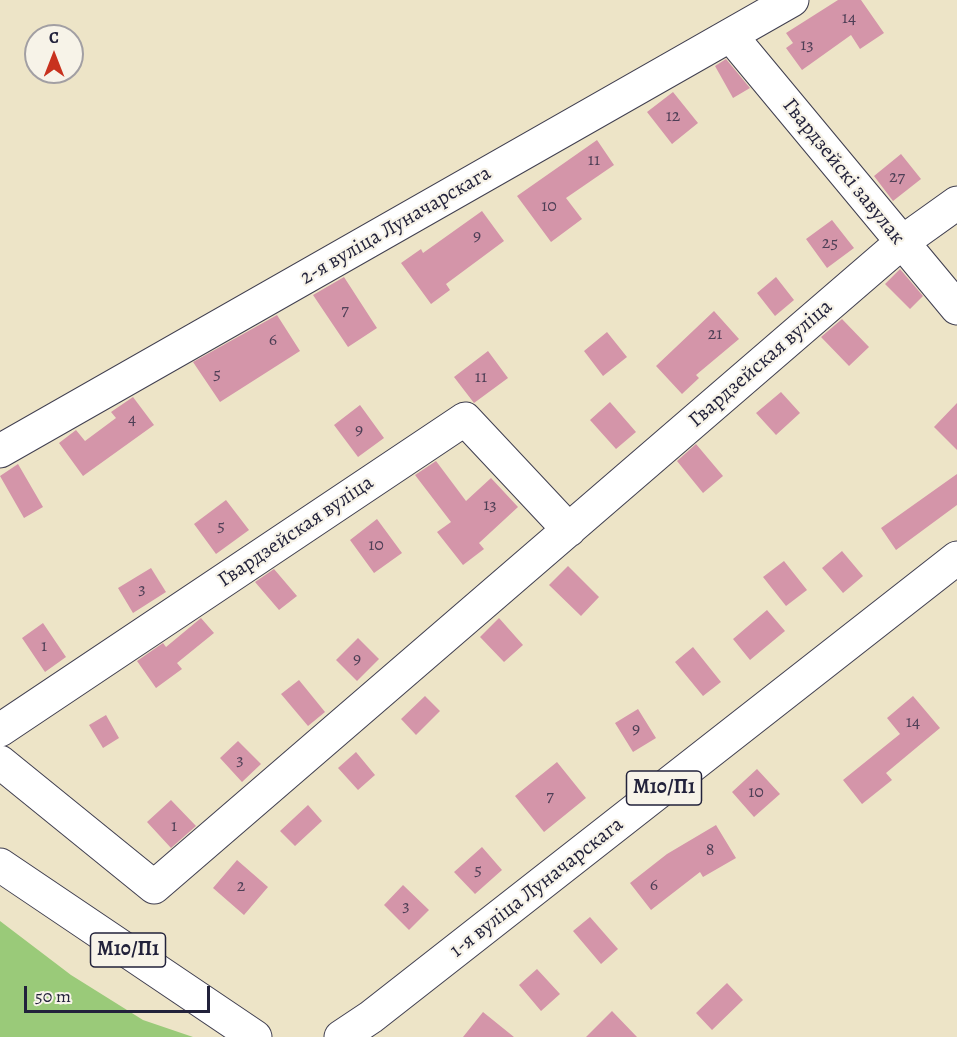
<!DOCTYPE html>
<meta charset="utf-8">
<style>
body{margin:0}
#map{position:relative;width:957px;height:1037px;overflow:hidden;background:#ede4c7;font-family:Alegreya,serif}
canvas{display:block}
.north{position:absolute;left:24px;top:24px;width:60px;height:60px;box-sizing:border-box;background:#f7f3e8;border:2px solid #a29fa3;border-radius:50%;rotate:0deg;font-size:16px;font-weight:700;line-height:24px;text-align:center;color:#22223b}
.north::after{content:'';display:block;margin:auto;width:21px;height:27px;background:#c8321e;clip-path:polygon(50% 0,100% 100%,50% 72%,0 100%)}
.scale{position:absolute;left:24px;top:986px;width:186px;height:27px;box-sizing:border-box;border:3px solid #22223b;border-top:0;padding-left:8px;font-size:18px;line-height:21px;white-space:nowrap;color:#22223b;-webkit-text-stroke:4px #f7f3e8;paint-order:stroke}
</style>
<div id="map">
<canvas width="957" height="1037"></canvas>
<div class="north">С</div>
<div class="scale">50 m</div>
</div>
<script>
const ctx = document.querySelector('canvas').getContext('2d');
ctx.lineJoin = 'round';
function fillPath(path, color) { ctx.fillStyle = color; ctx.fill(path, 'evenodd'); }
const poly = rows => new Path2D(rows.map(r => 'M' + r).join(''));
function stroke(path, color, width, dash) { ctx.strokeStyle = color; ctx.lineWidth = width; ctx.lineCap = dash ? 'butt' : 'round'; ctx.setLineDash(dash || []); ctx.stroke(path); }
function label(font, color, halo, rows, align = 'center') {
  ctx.font = font + ' Alegreya,serif'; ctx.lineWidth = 4.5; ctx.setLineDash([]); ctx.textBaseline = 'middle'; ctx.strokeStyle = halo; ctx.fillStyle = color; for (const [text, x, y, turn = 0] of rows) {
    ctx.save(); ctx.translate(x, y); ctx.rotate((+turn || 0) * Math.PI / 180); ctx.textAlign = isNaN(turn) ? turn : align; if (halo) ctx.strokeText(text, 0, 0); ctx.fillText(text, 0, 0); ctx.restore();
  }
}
const green = poly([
 [0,921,71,975,143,1020,193,1037,0,1037]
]);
const building = poly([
 [838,0,861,0,884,33,860,49,851,35,802,70,786,48,793,43,786,33],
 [726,59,750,88,733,98,715,66],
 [673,92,698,123,672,144,647,112],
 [597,140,614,165,566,198,582,219,551,242,517,196],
 [901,154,921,179,893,201,874,176],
 [482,211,504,241,446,284,450,290,431,304,401,263,421,249,423,253],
 [832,220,854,248,827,268,806,239],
 [900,269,923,296,910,309,885,284],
 [344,277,377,328,348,347,313,295],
 [776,277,794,300,775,316,757,293],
 [714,311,739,339,696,375,699,378,682,394,656,366],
 [277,315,300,351,220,402,193,362],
 [842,319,869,347,849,366,821,337],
 [607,332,627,357,603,376,584,351],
 [488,351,508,378,474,403,454,377],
 [781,392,800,413,776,435,756,413],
 [133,397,154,425,83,476,59,443,76,430,85,441,116,418,111,412],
 [610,402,636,432,616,449,590,420],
 [957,403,957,450,934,427],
 [360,405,384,438,358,457,334,425],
 [696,444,723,476,703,493,677,461],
 [436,461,466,501,491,478,518,507,479,543,484,549,463,565,437,532,451,522,415,475],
 [18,464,43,507,24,518,0,476],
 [957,474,957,505,896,550,881,528],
 [226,500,249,530,216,554,194,524],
 [377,519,402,553,374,573,350,540],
 [842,551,863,576,843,593,822,568],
 [784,561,807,590,786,606,763,577],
 [568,566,599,597,581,616,549,585],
 [151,568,166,592,133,613,118,588],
 [274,569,297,596,279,610,255,582],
 [767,610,785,631,750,660,733,639],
 [201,618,214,633,177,663,182,669,156,688,137,661,163,643,166,647],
 [499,618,523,645,504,662,480,637],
 [43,623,66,657,45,672,22,638],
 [358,638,379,659,357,681,336,660],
 [693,647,721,682,703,696,675,662],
 [299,680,325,712,308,726,281,694],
 [425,696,440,711,416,735,401,719],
 [913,696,940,728,886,773,892,780,862,804,843,780,900,734,887,718],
 [638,709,656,738,633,752,615,723],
 [106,715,119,738,103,748,89,725],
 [238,741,261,764,242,782,220,758],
 [356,752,375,775,358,790,338,768],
 [557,762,586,798,544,832,515,796],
 [757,769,780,794,754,817,732,792],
 [171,800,196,826,171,848,147,822],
 [308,805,322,821,295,846,280,831],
 [716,825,736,858,703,877,700,872,651,910,630,883,667,854],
 [482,847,502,870,475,894,454,872],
 [237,860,268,887,244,915,213,888],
 [403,885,429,910,409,930,384,905],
 [590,917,618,949,601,964,573,931],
 [537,969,560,994,541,1011,519,985],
 [727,983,743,1000,712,1030,696,1013],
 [612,1011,637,1037,586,1037],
 [483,1012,514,1037,463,1037]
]);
const minor = poly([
 [731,36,957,308],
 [0,451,792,0],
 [0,730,465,419,569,530],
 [0,762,154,887,901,243,957,203]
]);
const major = poly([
 [0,865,255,1037],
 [341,1037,371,1017,957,558]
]);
const numberNames = [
 ["14",849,19],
 ["13",807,46],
 ["12",673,117],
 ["11",594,161],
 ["27",897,178],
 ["10",549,207],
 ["9",477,237],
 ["25",830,244],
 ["7",345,311],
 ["21",715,335],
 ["6",273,341],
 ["5",217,375],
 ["11",481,378],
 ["4",132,420],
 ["9",359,431],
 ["13",490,506],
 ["5",221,527],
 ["10",376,546],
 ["3",142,590],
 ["1",44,647],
 ["9",357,660],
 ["14",913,723],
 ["9",636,730],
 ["3",240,761],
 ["10",756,793],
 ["7",550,797],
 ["1",174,827],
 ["8",710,851],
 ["5",478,871],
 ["6",654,886],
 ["2",241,887],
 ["3",406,907]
];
const shields = [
 [664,788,75],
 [128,950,75]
];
const shieldNames = [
 ["М10/П1",664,788],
 ["М10/П1",128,950]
];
const streetNames = [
 ["Гвардзейскі завулак",843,172,51],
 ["2-я вуліца Луначарскага",396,226,-30],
 ["Гвардзейская вуліца",761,364,-41],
 ["Гвардзейская вуліца",296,532,-34],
 ["1-я вуліца Луначарскага",537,888,-38]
];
fillPath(green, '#9aca79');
fillPath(building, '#d495a9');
stroke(minor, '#403f50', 35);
stroke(major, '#403f50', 35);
stroke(minor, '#fff', 33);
stroke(major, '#fff', 33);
label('18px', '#4e3f56', null, numberNames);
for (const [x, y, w] of shields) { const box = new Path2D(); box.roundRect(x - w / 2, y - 17, w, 34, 4.5); ctx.fillStyle = '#f7f3e8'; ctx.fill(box); stroke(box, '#22223b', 1.5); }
label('bold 20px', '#22223b', null, shieldNames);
label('21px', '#22223b', '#f7f3e8', streetNames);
</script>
